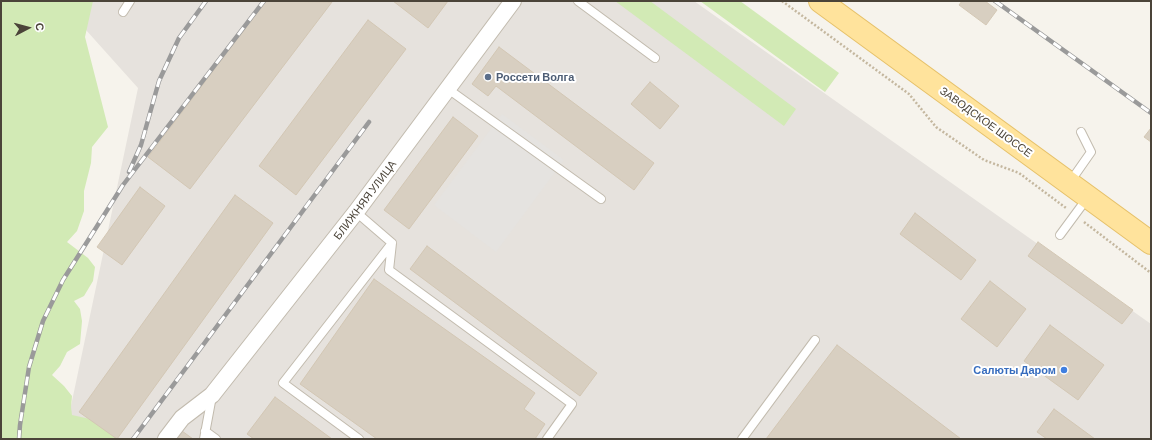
<!DOCTYPE html>
<meta charset="utf-8">
<style>
body{margin:0}
#map{position:relative;width:1152px;height:440px;overflow:hidden;background:#f6f3ec;font-family:Barlow,sans-serif}
canvas{display:block}
.frame{position:absolute;inset:0;border:2px solid #4b4439;pointer-events:none}
.north{position:absolute;left:8px;top:8px;width:40px;height:40px;-webkit-text-stroke:3px #fff;paint-order:stroke;rotate:84deg;font-size:11px;font-weight:700;line-height:16px;text-align:center;color:#4b4439}
.north::after{content:'';display:block;margin:auto;width:14px;height:18px;background:#4b4439;clip-path:polygon(50% 0,100% 100%,50% 72%,0 100%)}
</style>
<div id="map">
<canvas width="1152" height="440"></canvas>
<div class="frame"></div>
<div class="north">С</div>
</div>
<script>
const ctx = document.querySelector('canvas').getContext('2d');
ctx.lineJoin = 'round';
function fillPath(path, color) { ctx.fillStyle = color; ctx.fill(path, 'evenodd'); }
const poly = rows => new Path2D(rows.map(r => 'M' + r).join(''));
function stroke(path, color, width, dash) { ctx.strokeStyle = color; ctx.lineWidth = width; ctx.lineCap = dash ? 'butt' : 'round'; ctx.setLineDash(dash || []); ctx.stroke(path); }
function label(font, color, halo, rows, align = 'center') {
  ctx.font = font + ' Barlow,sans-serif'; ctx.lineWidth = 4; ctx.setLineDash([]); ctx.textBaseline = 'middle'; ctx.strokeStyle = halo; ctx.fillStyle = color; for (const [text, x, y, turn = 0] of rows) {
    ctx.save(); ctx.translate(x, y); ctx.rotate((+turn || 0) * Math.PI / 180); ctx.textAlign = isNaN(turn) ? turn : align; if (halo) ctx.strokeText(text, 0, 0); ctx.fillText(text, 0, 0); ctx.restore();
  }
}
const industrial = poly([
 [60,1,694,1,1151,324,1151,439,64,439,138,88]
]);
const green = poly([
 [1,1,93,1,85,37,108,127,92,147,91,163,84,191,84,211,77,231,67,242,88,258,95,267,93,281,84,296,74,301,80,309,82,321,80,344,67,352,60,366,52,375,64,386,72,396,71,407,72,415,90,419,112,426,117,439,1,439],
 [615,1,650,1,796,109,784,126],
 [700,1,740,1,839,73,825,92]
]);
const parking = poly([
 [502,114,564,160,496,252,434,205]
]);
const building = poly([
 [266,1,332,2,190,189,148,157,266,1],
 [393,1,448,1,428,28,393,1],
 [962,1,985,1,997,10,986,25,959,5,962,1],
 [368,20,406,49,296,195,259,166,368,20],
 [499,47,654,163,634,190,496,86,488,96,472,84,499,47],
 [650,82,679,106,660,129,631,104,650,82],
 [453,117,478,136,409,229,384,210,453,117],
 [1151,128,1151,142,1144,137,1151,128],
 [140,187,165,206,122,265,97,247,140,187],
 [235,195,273,223,117,439,79,412,235,195],
 [915,213,976,260,961,280,900,234,915,213],
 [1038,242,1133,310,1122,324,1028,256,1038,242],
 [427,246,597,373,580,396,410,269,427,246],
 [374,279,535,393,524,409,545,424,535,439,377,439,300,384,374,279],
 [990,281,1026,309,997,347,961,319,990,281],
 [1050,325,1104,365,1078,400,1024,361,1050,325],
 [837,345,961,439,766,439,837,345],
 [275,397,332,439,254,439,247,434,275,397],
 [1054,409,1095,439,1047,439,1037,432,1054,409],
 [182,431,193,439,176,439,182,431]
]);
const path = poly([
 [782,1,909,94,936,127,984,160,1019,173,1066,208],
 [1084,222,1151,273]
]);
const lane = poly([
 [578,1,655,58],
 [123,12,130,1],
 [448,89,601,199],
 [1070,182,1091,152,1081,132],
 [356,212,392,243,389,270,572,404,547,439],
 [1060,235,1088,197],
 [205,431,216,439],
 [204,439,212,396],
 [359,439,283,383,392,243],
 [742,439,815,340]
]);
const street = poly([
 [166,439,182,418,212,395,356,212,513,1]
]);
const primary = poly([
 [820,1,1151,243]
]);
const rail = poly([
 [995,1,1151,113],
 [129,172,141,145,159,81,179,38,206,1],
 [19,439,20,425,29,367,43,321,63,280,123,185,264,1],
 [133,439,369,122]
]);
const markers = [
 [488,77,4,"#5c6f8a"],
 [1064,370,4,"#3f7fe0"]
];
const serviceNames = [
 ["Россети Волга",496,77]
];
const streetNames = [
 ["ЗАВОДСКОЕ ШОССЕ",986,122,36],
 ["БЛИЖНЯЯ УЛИЦА",365,200,-53]
];
const shopNames = [
 ["Салюты Даром",1056,370]
];
fillPath(industrial, '#e6e2dd');
fillPath(green, '#d2eab5');
fillPath(parking, '#e5e3e0');
fillPath(building, '#d8cfc1');
stroke(building, '#d3c7b4', 1);
stroke(lane, '#c2bbae', 10);
stroke(street, '#c2bbae', 18);
stroke(primary, '#e6c16a', 24);
stroke(path, '#c4b79f', 2.5, [2, 2]);
stroke(lane, '#fff', 8);
stroke(street, '#fff', 16);
stroke(primary, '#ffe39c', 22);
stroke(rail, '#9a9a9a', 4.5);
stroke(rail, '#fff', 3, [9]);
for (const [x, y, r, color] of markers) { const dot = new Path2D(); dot.arc(x, y, r, 0, 2 * Math.PI); ctx.fillStyle = color; ctx.fill(dot); stroke(dot, '#fff', 1.5); }
label('bold 11px', '#4e5e75', '#fff', serviceNames, 'left');
label('11px', '#4b4439', '#fff', streetNames);
label('bold 11px', '#366cbe', '#fff', shopNames, 'right');
</script>
